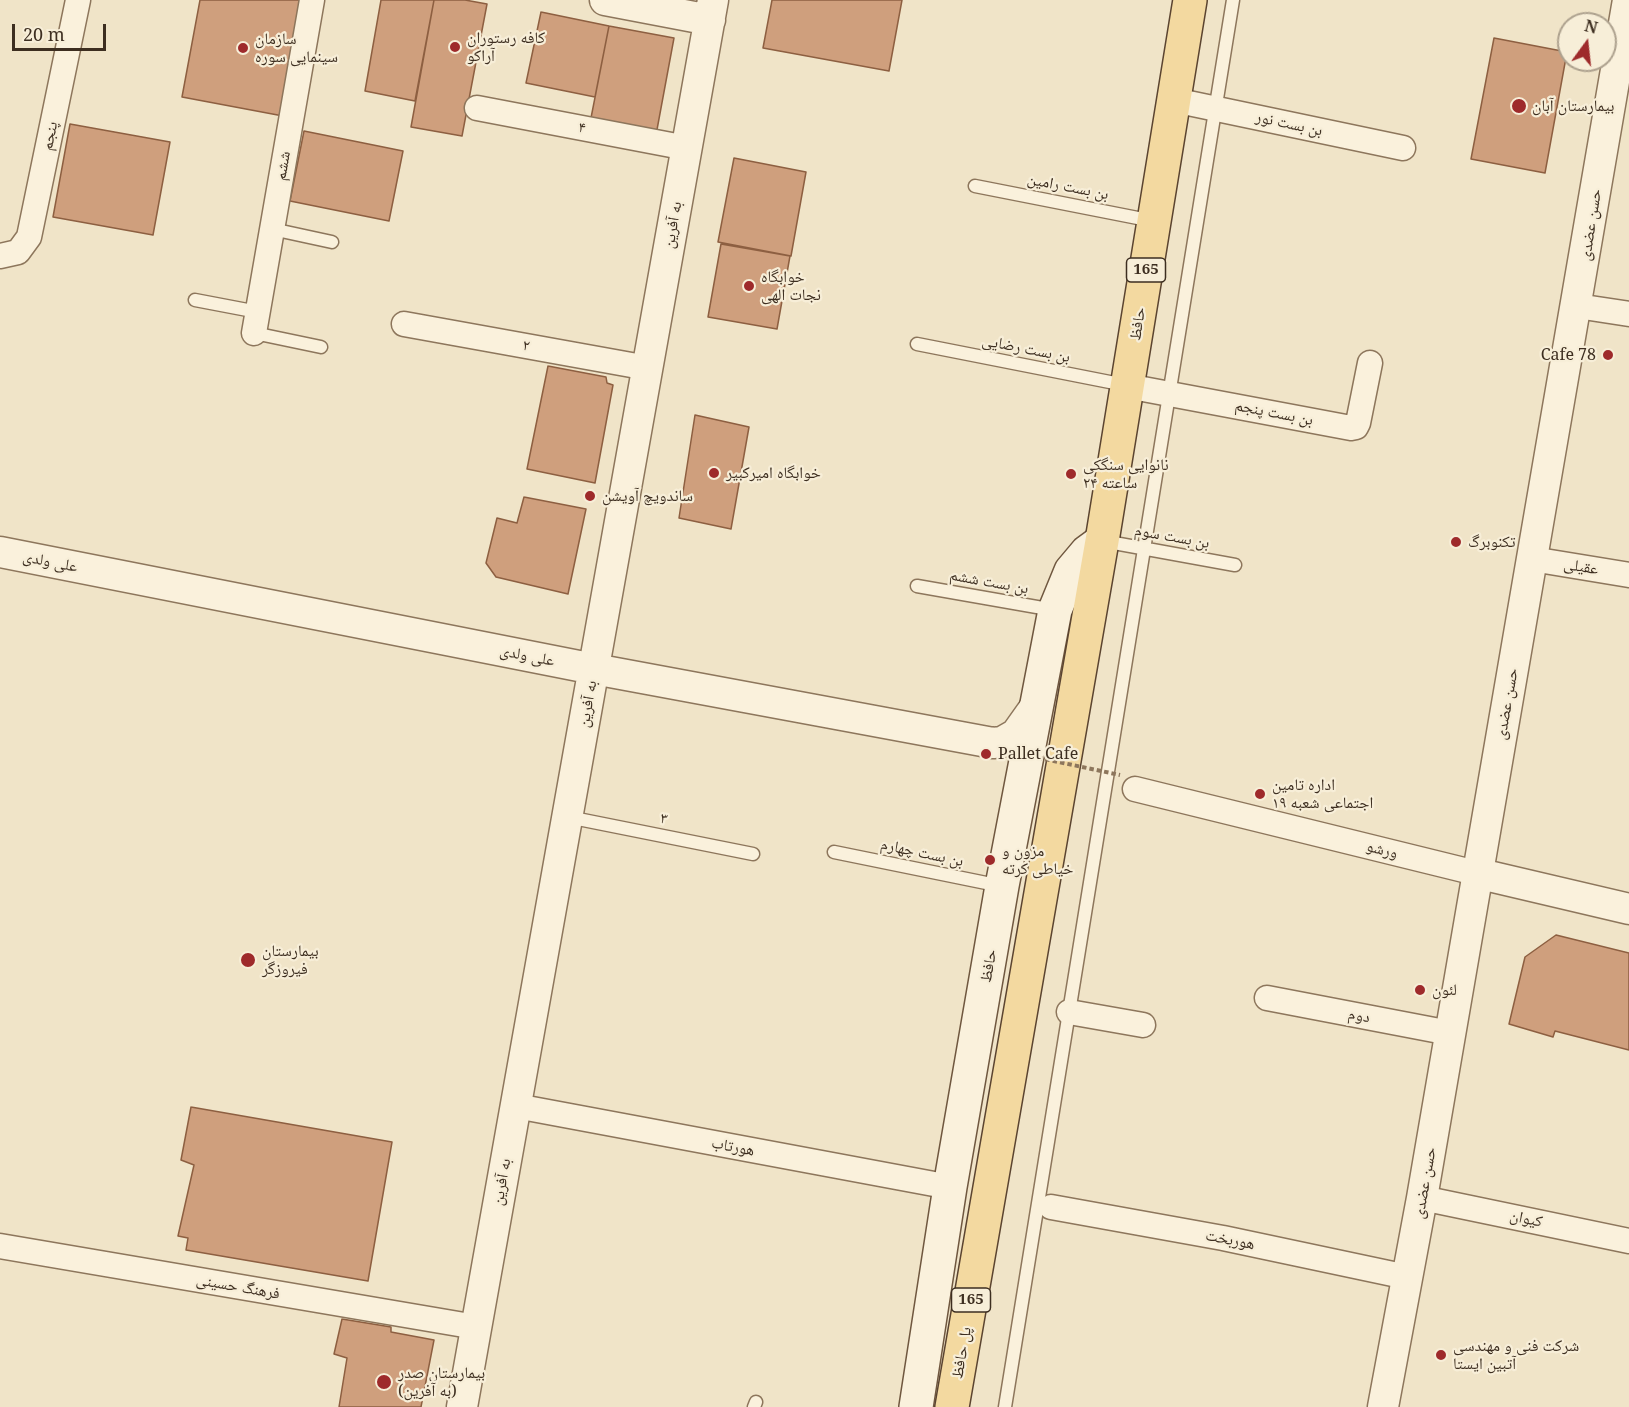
<!DOCTYPE html>
<meta charset="utf-8">
<style>
body{margin:0}
#map{position:relative;width:1629px;height:1407px;overflow:hidden;background:#f0e4c8;font-family:"Noto Serif",serif}
canvas{display:block}
.north{position:absolute;left:1557px;top:12px;width:60px;height:60px;box-sizing:border-box;background:#f7eed8;border:2px solid #ada18e;border-radius:50%;rotate:15deg;font-size:16px;font-weight:700;line-height:24px;text-align:center;color:#3d2e20}
.north::after{content:'';display:block;margin:auto;width:21px;height:27px;background:#9e2a2b;clip-path:polygon(50% 0,100% 100%,50% 72%,0 100%)}
.scale{position:absolute;left:12px;top:24px;width:94px;height:27px;box-sizing:border-box;border:3px solid #3d2e20;border-top:0;padding-left:8px;font-size:18px;line-height:21px;white-space:nowrap;color:#3d2e20;-webkit-text-stroke:4px #f7eed8;paint-order:stroke}
</style>
<div id="map">
<canvas width="1629" height="1407"></canvas>
<div class="north">N</div>
<div class="scale">20 m</div>
</div>
<script>
const ctx = document.querySelector('canvas').getContext('2d');
ctx.lineJoin = 'round';
function fillPath(path, color) { ctx.fillStyle = color; ctx.fill(path, 'evenodd'); }
const poly = rows => new Path2D(rows.map(r => 'M' + r).join(''));
function stroke(path, color, width, dash) { ctx.strokeStyle = color; ctx.lineWidth = width; ctx.lineCap = dash ? 'butt' : 'round'; ctx.setLineDash(dash || []); ctx.stroke(path); }
function label(font, color, halo, rows, align = 'center') {
  ctx.font = font + ' "Noto Serif","Noto Naskh Arabic",serif'; ctx.lineWidth = 4.5; ctx.setLineDash([]); ctx.textBaseline = 'middle'; ctx.strokeStyle = halo; ctx.fillStyle = color; for (const [text, x, y, turn = 0] of rows) {
    ctx.save(); ctx.translate(x, y); ctx.rotate((+turn || 0) * Math.PI / 180); ctx.textAlign = isNaN(turn) ? turn : align; if (halo) ctx.strokeText(text, 0, 0); ctx.fillText(text, 0, 0); ctx.restore();
  }
}
const building = poly([
 [200,0,305,0,283,116,182,97,200,0],
 [381,0,434,0,415,101,365,91,381,0],
 [434,0,465,0,487,4,462,136,411,127,434,0],
 [772,0,902,0,889,71,763,48,772,0],
 [541,12,609,26,595,97,526,83,541,12],
 [609,26,674,38,656,135,590,123,609,26],
 [1494,38,1567,52,1545,173,1471,159,1494,38],
 [70,124,170,142,153,235,53,217,70,124],
 [304,131,403,151,389,221,290,201,304,131],
 [734,158,806,172,791,256,718,242,734,158],
 [721,244,790,256,777,329,708,317,721,244],
 [548,366,606,377,607,383,613,385,595,483,527,469,548,366],
 [695,415,749,427,731,529,679,518,695,415],
 [524,497,586,509,568,594,496,577,486,563,497,518,517,523,524,497],
 [1556,935,1629,953,1629,1050,1555,1031,1553,1037,1509,1024,1525,957,1556,935],
 [191,1107,392,1142,368,1281,186,1250,188,1238,178,1236,194,1165,181,1160,191,1107],
 [342,1319,391,1327,391,1332,434,1340,421,1407,339,1407,347,1358,334,1354,342,1319]
]);
const service = poly([
 [975,186,1153,221],
 [272,229,332,242],
 [195,300,258,312],
 [254,333,321,347],
 [917,344,1125,385],
 [1103,541,1235,565],
 [917,586,1054,610],
 [568,817,753,854],
 [834,852,1001,886],
 [754,1407,756,1402],
 [1005,1407,1233,0]
]);
const minor = poly([
 [1174,100,1403,148],
 [477,108,687,148],
 [0,256,18,252,29,237,78,0],
 [1577,306,1629,314],
 [404,324,648,368],
 [254,333,312,0],
 [1127,386,1351,428,1356,427,1358,423,1370,363],
 [1532,559,1629,575],
 [1135,789,1476,873],
 [1267,998,1450,1033],
 [1069,1012,1143,1025],
 [516,1106,950,1187],
 [1422,1198,1629,1241],
 [1051,1207,1223,1238,1407,1277],
 [0,1246,476,1327]
]);
const tertiary = poly([
 [605,0,710,20],
 [0,552,594,669,993,743,1002,742,1016,734,1038,703],
 [1476,873,1629,909],
 [462,1407,713,0],
 [1383,1407,1422,1198,1628,0]
]);
const secondary = poly([
 [916,1407,950,1187,1002,886,1055,610,1071,571,1087,552,1102,541]
]);
const primary = poly([
 [952,1407,1102,541,1190,0]
]);
const pathBridge = poly([
 [1016,753,1120,775]
]);
const markers = [
 [455,47,6,"#9e2a2b"],
 [243,48,6,"#9e2a2b"],
 [1519,106,8,"#9e2a2b"],
 [749,286,6,"#9e2a2b"],
 [1608,355,6,"#9e2a2b"],
 [714,473,6,"#9e2a2b"],
 [1071,474,6,"#9e2a2b"],
 [590,496,6,"#9e2a2b"],
 [1456,542,6,"#9e2a2b"],
 [986,754,6,"#9e2a2b"],
 [1260,794,6,"#9e2a2b"],
 [990,860,6,"#9e2a2b"],
 [248,960,8,"#9e2a2b"],
 [1420,990,6,"#9e2a2b"],
 [1441,1355,6,"#9e2a2b"],
 [384,1382,8,"#9e2a2b"]
];
const shields = [
 [1146,270,39],
 [971,1300,39]
];
const shieldNames = [
 ["165",1146,270],
 ["165",971,1300]
];
const poiNames = [
 ["کافه رستوران",467,38],
 ["آراکو",467,56],
 ["سازمان",255,39],
 ["سینمایی سوره",255,57],
 ["بیمارستان آبان",1532,106],
 ["خوابگاه",761,277],
 ["نجات الهی",761,295],
 ["Cafe 78",1596,355,"right"],
 ["نانوایی سنگکی",1083,465],
 ["۲۴ ساعته",1083,483],
 ["خوابگاه امیرکبیر",726,473],
 ["ساندویچ آویشن",602,496],
 ["تکنوبرگ",1468,542],
 ["Pallet Cafe",998,754],
 ["اداره تامین",1272,785],
 ["اجتماعی شعبه ۱۹",1272,803],
 ["مزون و",1002,851],
 ["خیاطی کرته",1002,869],
 ["بیمارستان",262,951],
 ["فیروزگر",262,969],
 ["لئون",1432,990],
 ["شرکت فنی و مهندسی",1453,1346],
 ["آتبین ایستا",1453,1364],
 ["بیمارستان صدر",398,1373],
 ["(به آفرین)",398,1391]
];
const streetNames = [
 ["بن بست نور",1289,124,12],
 ["۴",582,128,11],
 ["پنجم",50,136,-78],
 ["ششم",283,166,-80],
 ["بن بست رامین",1068,187,11],
 ["به آفرین",673,225,-80],
 ["حسن عضدی",1591,225,-81],
 ["حافظ",1138,324,-81],
 ["۲",526,346,10],
 ["بن بست رضایی",1026,349,11],
 ["بن بست پنجم",1274,413,11],
 ["بن بست سوم",1172,537,10],
 ["علی ولدی",50,562,11],
 ["عقیلی",1581,567,9],
 ["بن بست ششم",989,582,10],
 ["علی ولدی",527,656,11],
 ["به آفرین",588,704,-80],
 ["حسن عضدی",1507,704,-80],
 ["۳",664,819,11],
 ["ورشو",1382,850,14],
 ["بن بست چهارم",922,853,12],
 ["حافظ",989,966,-80],
 ["دوم",1359,1016,11],
 ["هورتاب",733,1147,11],
 ["به آفرین",502,1182,-80],
 ["حسن عضدی",1425,1183,-80],
 ["کیوان",1526,1219,12],
 ["هوربخت",1230,1240,11],
 ["فرهنگ حسینی",238,1287,10],
 ["پل حافظ",962,1353,-80]
];
fillPath(building, '#cf9f7d');
stroke(building, '#8d5f41', 1.5);
stroke(service, '#8d765c', 15);
stroke(minor, '#8d765c', 27);
stroke(tertiary, '#8d765c', 33);
stroke(secondary, '#6f573f', 36);
stroke(primary, '#5b4430', 36);
stroke(service, '#faf1dc', 12);
stroke(minor, '#faf1dc', 24);
stroke(tertiary, '#faf1dc', 30);
stroke(secondary, '#faf1dc', 33);
stroke(primary, '#f3d9a0', 33);
stroke(pathBridge, '#8d765c', 4, [4.5, 3]);
for (const [x, y, r, color] of markers) { const dot = new Path2D(); dot.arc(x, y, r, 0, 2 * Math.PI); ctx.fillStyle = color; ctx.fill(dot); stroke(dot, '#f7eed8', 2); }
for (const [x, y, w] of shields) { const box = new Path2D(); box.roundRect(x - w / 2, y - 12, w, 24, 4.5); ctx.fillStyle = '#f7eed8'; ctx.fill(box); stroke(box, '#3d2e20', 1.5); }
label('bold 15px', '#3d2e20', null, shieldNames);
label('16px', '#3d2e20', '#f7eed8', poiNames, 'left');
label('16px', '#3d2e20', '#f7eed8', streetNames);
</script>
